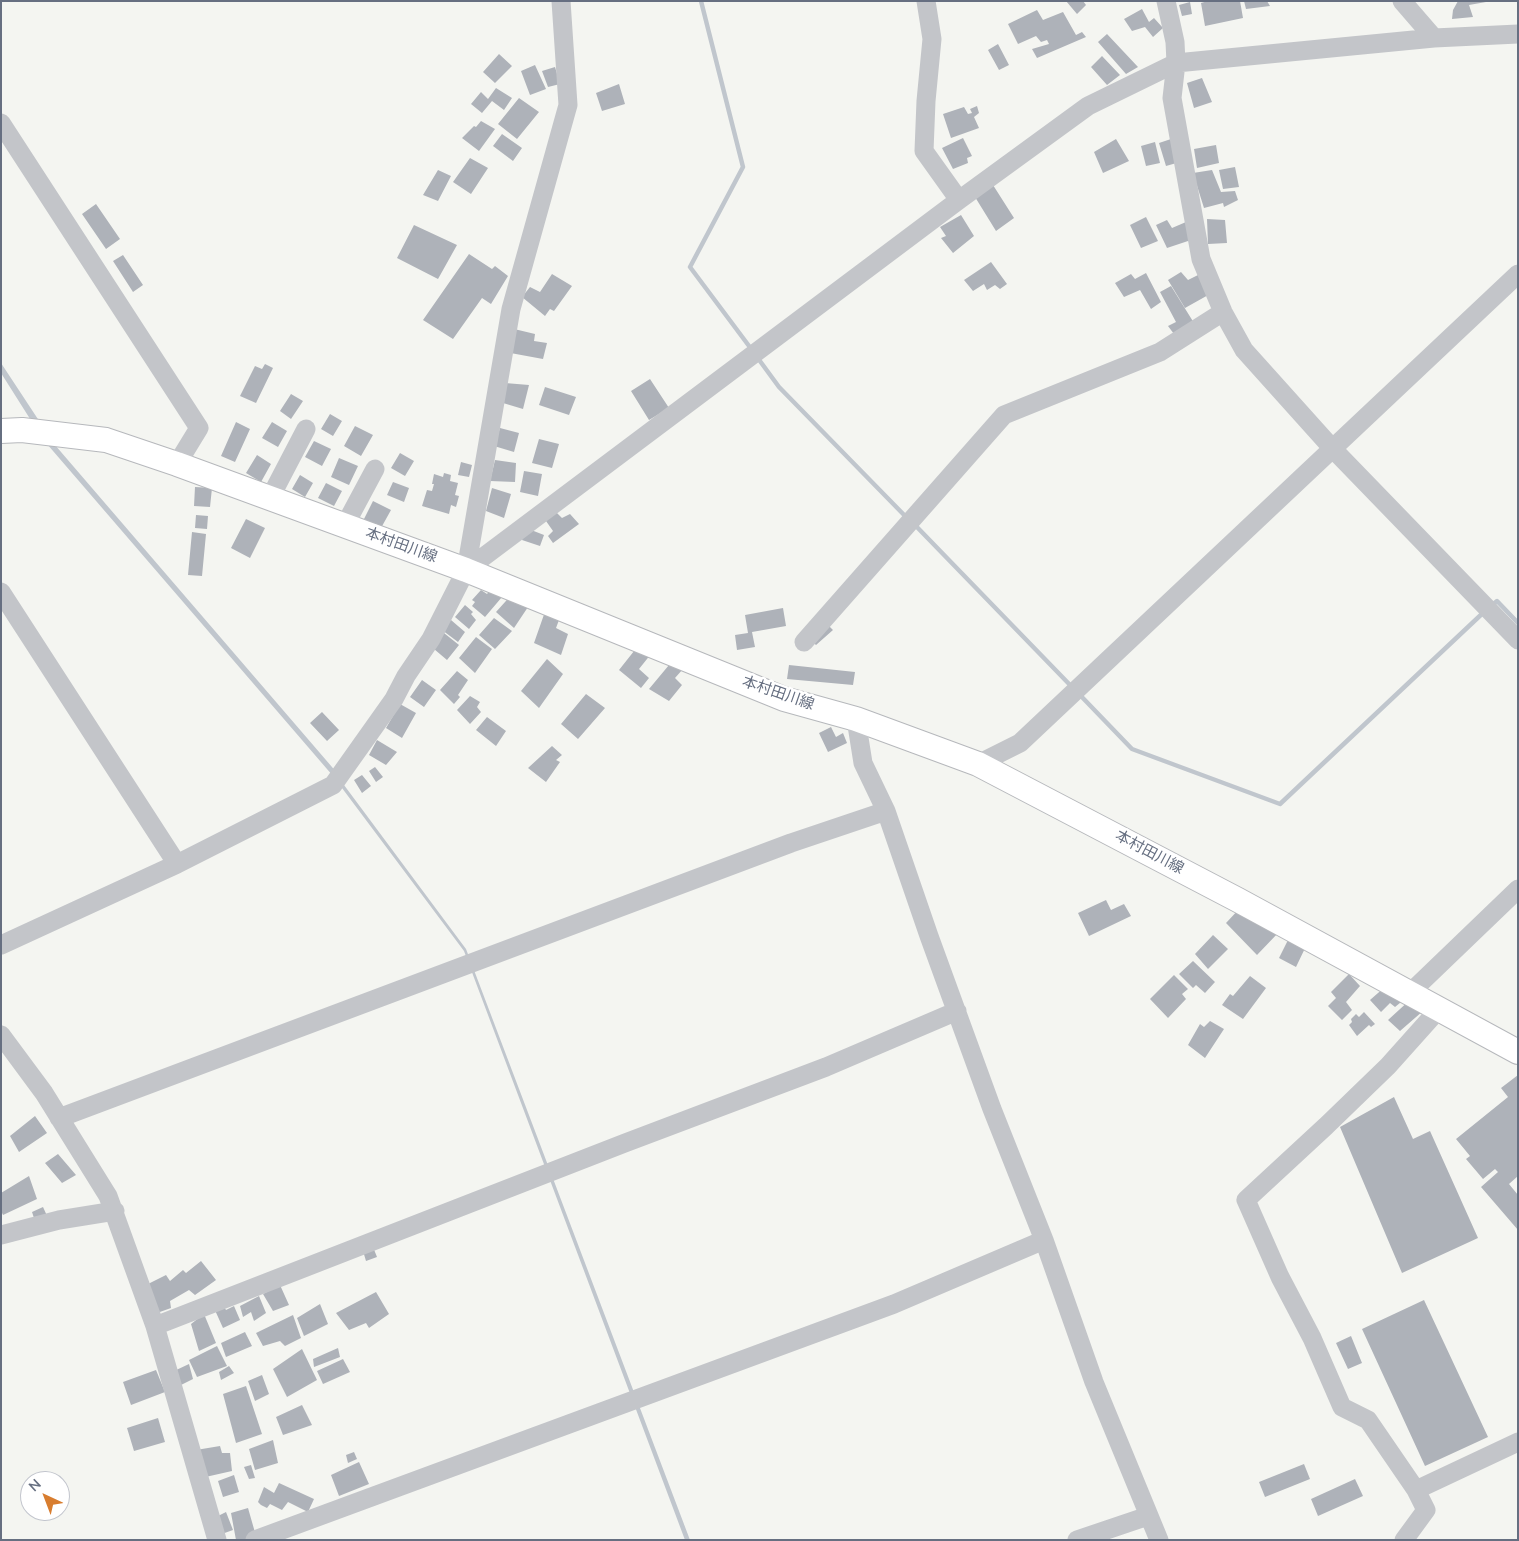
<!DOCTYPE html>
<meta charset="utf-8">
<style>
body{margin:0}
#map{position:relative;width:1519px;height:1541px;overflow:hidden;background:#f4f5f1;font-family:"Nunito Sans",sans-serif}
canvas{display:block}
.frame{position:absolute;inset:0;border:2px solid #666f81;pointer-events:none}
.north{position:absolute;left:20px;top:1471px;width:50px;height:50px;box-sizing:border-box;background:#fff;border:1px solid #c2c5cd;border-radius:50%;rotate:317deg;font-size:14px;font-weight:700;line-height:20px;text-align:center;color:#666f81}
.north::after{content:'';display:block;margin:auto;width:18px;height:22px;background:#d87d2f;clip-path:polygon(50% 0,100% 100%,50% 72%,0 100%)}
</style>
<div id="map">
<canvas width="1519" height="1541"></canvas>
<div class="frame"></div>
<div class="north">N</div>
</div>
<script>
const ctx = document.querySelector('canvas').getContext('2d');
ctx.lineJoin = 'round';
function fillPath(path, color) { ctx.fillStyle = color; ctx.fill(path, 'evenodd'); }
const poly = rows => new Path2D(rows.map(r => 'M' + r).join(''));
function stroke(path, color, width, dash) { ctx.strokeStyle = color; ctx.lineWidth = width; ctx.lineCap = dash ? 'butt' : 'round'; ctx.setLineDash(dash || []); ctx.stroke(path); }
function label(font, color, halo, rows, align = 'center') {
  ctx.font = font + ' "Nunito Sans","Noto Sans JP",sans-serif'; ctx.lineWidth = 5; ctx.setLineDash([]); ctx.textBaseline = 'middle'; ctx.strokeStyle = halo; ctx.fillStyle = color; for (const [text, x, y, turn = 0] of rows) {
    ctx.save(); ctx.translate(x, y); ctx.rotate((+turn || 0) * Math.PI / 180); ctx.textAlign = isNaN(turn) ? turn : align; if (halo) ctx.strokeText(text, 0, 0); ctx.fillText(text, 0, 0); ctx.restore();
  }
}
const water = poly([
 [1,363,55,445,338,774,344,785,466,949,690,1540,685,1540,464,951,333,776,47,444,32,422,1,373]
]);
const stream = poly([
 [701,1,743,167,690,267,752,350],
 [757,357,779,387,908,519],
 [914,524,1072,687],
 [1491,606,1497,601,1518,623],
 [1079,694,1132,749,1280,804,1485,611]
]);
const building = poly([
 [1066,1,1083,1,1086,5,1077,14],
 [1208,1,1240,1,1243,18,1205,26,1201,3],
 [1244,1,1267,1,1270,6,1246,9],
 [1458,1,1486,1,1486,2,1469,5,1473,17,1452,19,1453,10],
 [1190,2,1192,14,1182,16,1179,5],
 [1142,9,1149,22,1154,18,1163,28,1153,37,1145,27,1132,31,1124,19],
 [1037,10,1043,20,1063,12,1076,35,1082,32,1086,37,1037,58,1032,49,1049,44,1047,40,1041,42,1036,36,1018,44,1008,24],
 [1107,34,1138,67,1126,74,1098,42],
 [998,44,1009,65,999,70,988,50],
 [499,54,512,66,495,83,483,72],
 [1102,56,1120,75,1107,85,1091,67],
 [535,65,546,89,530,95,521,71],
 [555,67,560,84,548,87,542,71],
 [1202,78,1212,102,1194,108,1187,83],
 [619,84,625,104,602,111,596,93],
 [496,88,512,98,504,110,492,101,482,113,471,104,481,92,488,99],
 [519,98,539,112,517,139,498,124],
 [977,106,979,113,974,117,979,128,951,138,943,114,964,107,968,114,972,113,970,109],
 [481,121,495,129,479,151,462,138,474,126,476,127],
 [502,134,522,148,513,161,493,146],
 [963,138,972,156,967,158,968,163,953,169,942,148],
 [1174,138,1180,162,1166,166,1159,143],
 [1116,139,1129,161,1103,173,1094,152],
 [1155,142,1160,163,1146,166,1141,146],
 [1216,145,1219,163,1197,168,1194,149],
 [470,158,488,168,471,194,453,182],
 [1235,167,1239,187,1223,189,1219,170],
 [438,170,451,176,438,201,423,195],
 [1212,170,1221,192,1235,191,1238,200,1224,207,1223,203,1204,208,1193,173],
 [993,185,1014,218,996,231,975,197],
 [96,204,120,239,106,249,82,214],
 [961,215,974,236,953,253,941,238,946,236,940,227],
 [1146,217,1158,241,1141,248,1130,225],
 [1207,219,1225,220,1227,243,1208,244],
 [1167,220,1172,228,1186,222,1194,239,1167,248,1156,225],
 [414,225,457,245,438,279,397,258],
 [469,254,492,269,495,266,508,276,491,304,482,298,453,339,423,320],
 [123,255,143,285,133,292,113,261],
 [991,262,1007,284,1000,289,995,285,987,290,984,284,973,291,964,280],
 [1181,272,1188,280,1198,275,1210,294,1185,308,1168,280],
 [1146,273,1161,302,1151,309,1140,290,1124,297,1115,283,1131,274,1135,279],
 [552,274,572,286,554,311,550,309,545,316,522,297,530,287,540,292],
 [1171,286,1194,323,1174,334,1168,326,1176,322,1160,292],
 [510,328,535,334,534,341,547,343,543,359,505,352],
 [265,364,273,368,256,403,240,396,255,366,262,369],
 [650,379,669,408,649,420,631,391],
 [505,383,529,385,523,409,503,403],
 [545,387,576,397,569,415,539,405],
 [291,394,303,401,291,419,280,411],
 [330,414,342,421,333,436,321,429],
 [236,422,250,429,235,462,221,456],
 [272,422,287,431,278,447,262,438],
 [355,426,373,435,361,456,344,446],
 [500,428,519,433,514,452,494,446],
 [539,439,559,444,552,468,532,463],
 [314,441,331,449,322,466,305,457],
 [400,453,414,461,405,476,391,468],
 [257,455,271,464,261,482,246,473],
 [339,458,358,466,349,485,331,477],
 [495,460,516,463,515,482,490,481],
 [461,462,472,465,469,477,458,475],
 [524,471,542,474,538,496,520,492],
 [444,473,451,475,450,481,458,483,455,495,459,496,456,507,451,505,449,514,422,506,427,490,432,491,434,484,432,484,434,474,443,477],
 [300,475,313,483,305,497,292,489],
 [393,482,409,488,404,502,387,495],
 [326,483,342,491,334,506,318,498],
 [195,487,212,488,210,507,194,506],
 [492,488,511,494,504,518,486,511],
 [373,501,391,510,381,528,364,519],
 [556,512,562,518,570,514,579,524,553,543,548,536,553,531,546,521],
 [196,515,208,516,207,529,195,528],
 [246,519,265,528,250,558,231,548],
 [526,528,544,535,540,546,522,540],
 [192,532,206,534,202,576,188,575],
 [491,589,502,597,485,617,472,606,475,602,472,600,481,590,487,594],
 [514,592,530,604,514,628,496,612],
 [465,605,473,612,471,614,476,620,469,629,455,617],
 [547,606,562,612,556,628,568,634,561,655,534,643],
 [783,608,786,626,752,632,755,647,737,650,735,635,748,633,745,615],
 [494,618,512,631,495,649,479,635],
 [822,619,833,630,816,645,806,635],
 [451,620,465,632,458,642,442,630],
 [439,629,459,645,447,660,434,649],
 [476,637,492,649,475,673,459,658],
 [642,641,655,649,639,669,649,678,641,688,619,670],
 [679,653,691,660,675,678,682,685,669,701,649,689],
 [547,659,563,674,539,708,521,691],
 [789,665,855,672,853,685,787,679],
 [457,671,468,680,458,695,460,697,454,704,440,690],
 [422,680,436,690,424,707,410,697],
 [586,694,605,708,578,739,561,724],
 [470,696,480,702,477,707,481,712,470,724,457,710],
 [400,704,416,713,402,738,386,728],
 [322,712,339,730,327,741,310,723],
 [487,717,506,731,496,746,476,730],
 [831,727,836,737,843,733,847,743,828,752,819,733],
 [377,740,397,752,386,765,369,755],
 [552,746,562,755,556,760,560,762,546,782,528,768],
 [375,767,383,777,376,782,369,771],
 [362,775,371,786,362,793,354,780],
 [1106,900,1111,910,1124,904,1131,916,1089,936,1078,913],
 [1241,907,1279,932,1257,955,1226,923],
 [1291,934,1308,942,1296,967,1279,958],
 [1213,935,1228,949,1208,969,1195,954],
 [1193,961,1215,982,1205,993,1196,985,1193,988,1179,974],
 [1349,974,1360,986,1346,1002,1352,1010,1342,1020,1328,1006,1336,998,1331,992],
 [1174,975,1188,989,1182,994,1186,999,1168,1018,1150,999],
 [1250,976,1266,988,1243,1019,1222,1005,1230,994,1233,996],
 [1386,986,1406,998,1395,1007,1390,1003,1381,1012,1370,1000],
 [1411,999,1423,1011,1400,1031,1388,1020],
 [1364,1012,1375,1024,1371,1027,1369,1025,1357,1036,1349,1025,1352,1022,1351,1019,1356,1014,1359,1017],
 [1210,1021,1224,1029,1205,1058,1188,1045,1200,1024,1204,1027],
 [1518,1075,1518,1176,1509,1184,1518,1195,1518,1230,1481,1187,1498,1172,1495,1169,1483,1179,1466,1159,1470,1156,1456,1139,1508,1097,1501,1088],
 [1394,1097,1413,1139,1430,1131,1478,1238,1402,1273,1340,1127],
 [35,1116,47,1133,19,1152,10,1136],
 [58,1154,76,1175,62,1183,45,1163],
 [29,1176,37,1199,3,1215,1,1211,1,1193],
 [43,1207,48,1218,35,1221,32,1212],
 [373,1247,377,1257,366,1261,363,1251],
 [201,1261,216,1280,195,1295,189,1290,170,1301,171,1308,157,1313,146,1285,166,1275,170,1281,183,1270,186,1273],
 [280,1285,289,1305,273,1311,263,1294],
 [376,1292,389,1314,369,1328,366,1323,349,1330,336,1313],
 [259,1296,266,1313,254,1321,251,1312,243,1317,240,1306],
 [1424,1300,1488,1437,1425,1466,1362,1329],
 [320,1304,328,1324,304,1336,297,1318],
 [223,1305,226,1310,234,1306,240,1320,223,1328,214,1308],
 [204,1314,216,1343,199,1351,191,1324],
 [293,1315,301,1338,285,1346,280,1341,263,1346,256,1333],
 [245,1332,252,1346,226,1357,221,1343],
 [1351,1336,1362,1363,1348,1369,1336,1343],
 [217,1346,227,1366,197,1377,189,1360],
 [338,1348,340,1357,314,1367,313,1359],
 [302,1349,317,1380,287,1397,273,1369],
 [343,1359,350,1372,323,1384,317,1371],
 [189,1364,193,1379,177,1387,172,1372],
 [229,1366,234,1373,221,1380,219,1372],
 [156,1370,165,1392,131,1405,123,1382],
 [262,1375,269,1394,255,1401,248,1381],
 [246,1386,262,1434,236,1443,223,1394],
 [302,1405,312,1425,283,1435,276,1417],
 [158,1418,165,1442,134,1451,127,1428],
 [273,1440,278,1463,255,1470,249,1449],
 [220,1446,222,1453,230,1453,232,1471,201,1478,196,1450],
 [354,1452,357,1459,348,1463,346,1455],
 [359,1462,369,1484,339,1496,331,1475],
 [1304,1464,1310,1479,1265,1497,1259,1482],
 [251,1465,255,1478,249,1479,244,1467],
 [234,1475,239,1492,223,1497,218,1481],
 [1355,1479,1363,1496,1318,1516,1311,1499],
 [279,1483,314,1499,308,1512,288,1502,282,1510,270,1504,267,1508,261,1505,258,1502,264,1487,274,1493],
 [248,1508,256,1536,246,1540,236,1540,231,1513],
 [226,1512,233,1530,219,1535,214,1518]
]);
const minor = poly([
 [926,1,932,39,926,101,924,151,959,200],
 [1166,1,1175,42,1176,63,1172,98,1201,259,1223,312,1244,350,1332,448,1518,640],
 [1402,1,1434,38],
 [1,123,199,428,177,464],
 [270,498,306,429],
 [345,525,375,469],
 [466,570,959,200,1088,106,1176,63,1434,38,1518,34],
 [1,592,177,864],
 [804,642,1004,415,1160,352,1223,312],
 [856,719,863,763,886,811,929,936,992,1109,1044,1240,1094,1382,1159,1540],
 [978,764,1020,743,1518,274],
 [1,945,177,864,333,785,394,699,406,676,431,639,466,570,511,309,568,105,561,1],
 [1409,992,1413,990,1518,889],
 [1,1035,44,1093,108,1196,155,1326,217,1540],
 [59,1118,791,843,886,811],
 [1,1235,59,1220,115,1211],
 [155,1326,625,1143,826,1067,957,1011],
 [1416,1490,1518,1442],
 [255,1540,894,1304,1044,1240],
 [1077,1540,1148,1516],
 [1404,1540,1426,1510,1416,1490,1368,1420,1342,1407,1312,1338,1280,1277,1246,1200,1326,1126,1388,1066,1439,1009]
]);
const major = poly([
 [1,431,22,430,106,440,177,464,466,570,784,699,856,719,978,764,1238,900,1518,1052]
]);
const streetNames = [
 ["本村田川線",401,546,20],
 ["本村田川線",778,694,19],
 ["本村田川線",1149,853,28]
];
fillPath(water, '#c0c6cd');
stroke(stream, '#c0c6cd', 4.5);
fillPath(building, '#aeb2b9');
stroke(major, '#b6b8bc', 26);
stroke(minor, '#c3c5c9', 19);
stroke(major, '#fff', 24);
label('15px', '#666f81', '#fff', streetNames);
</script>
